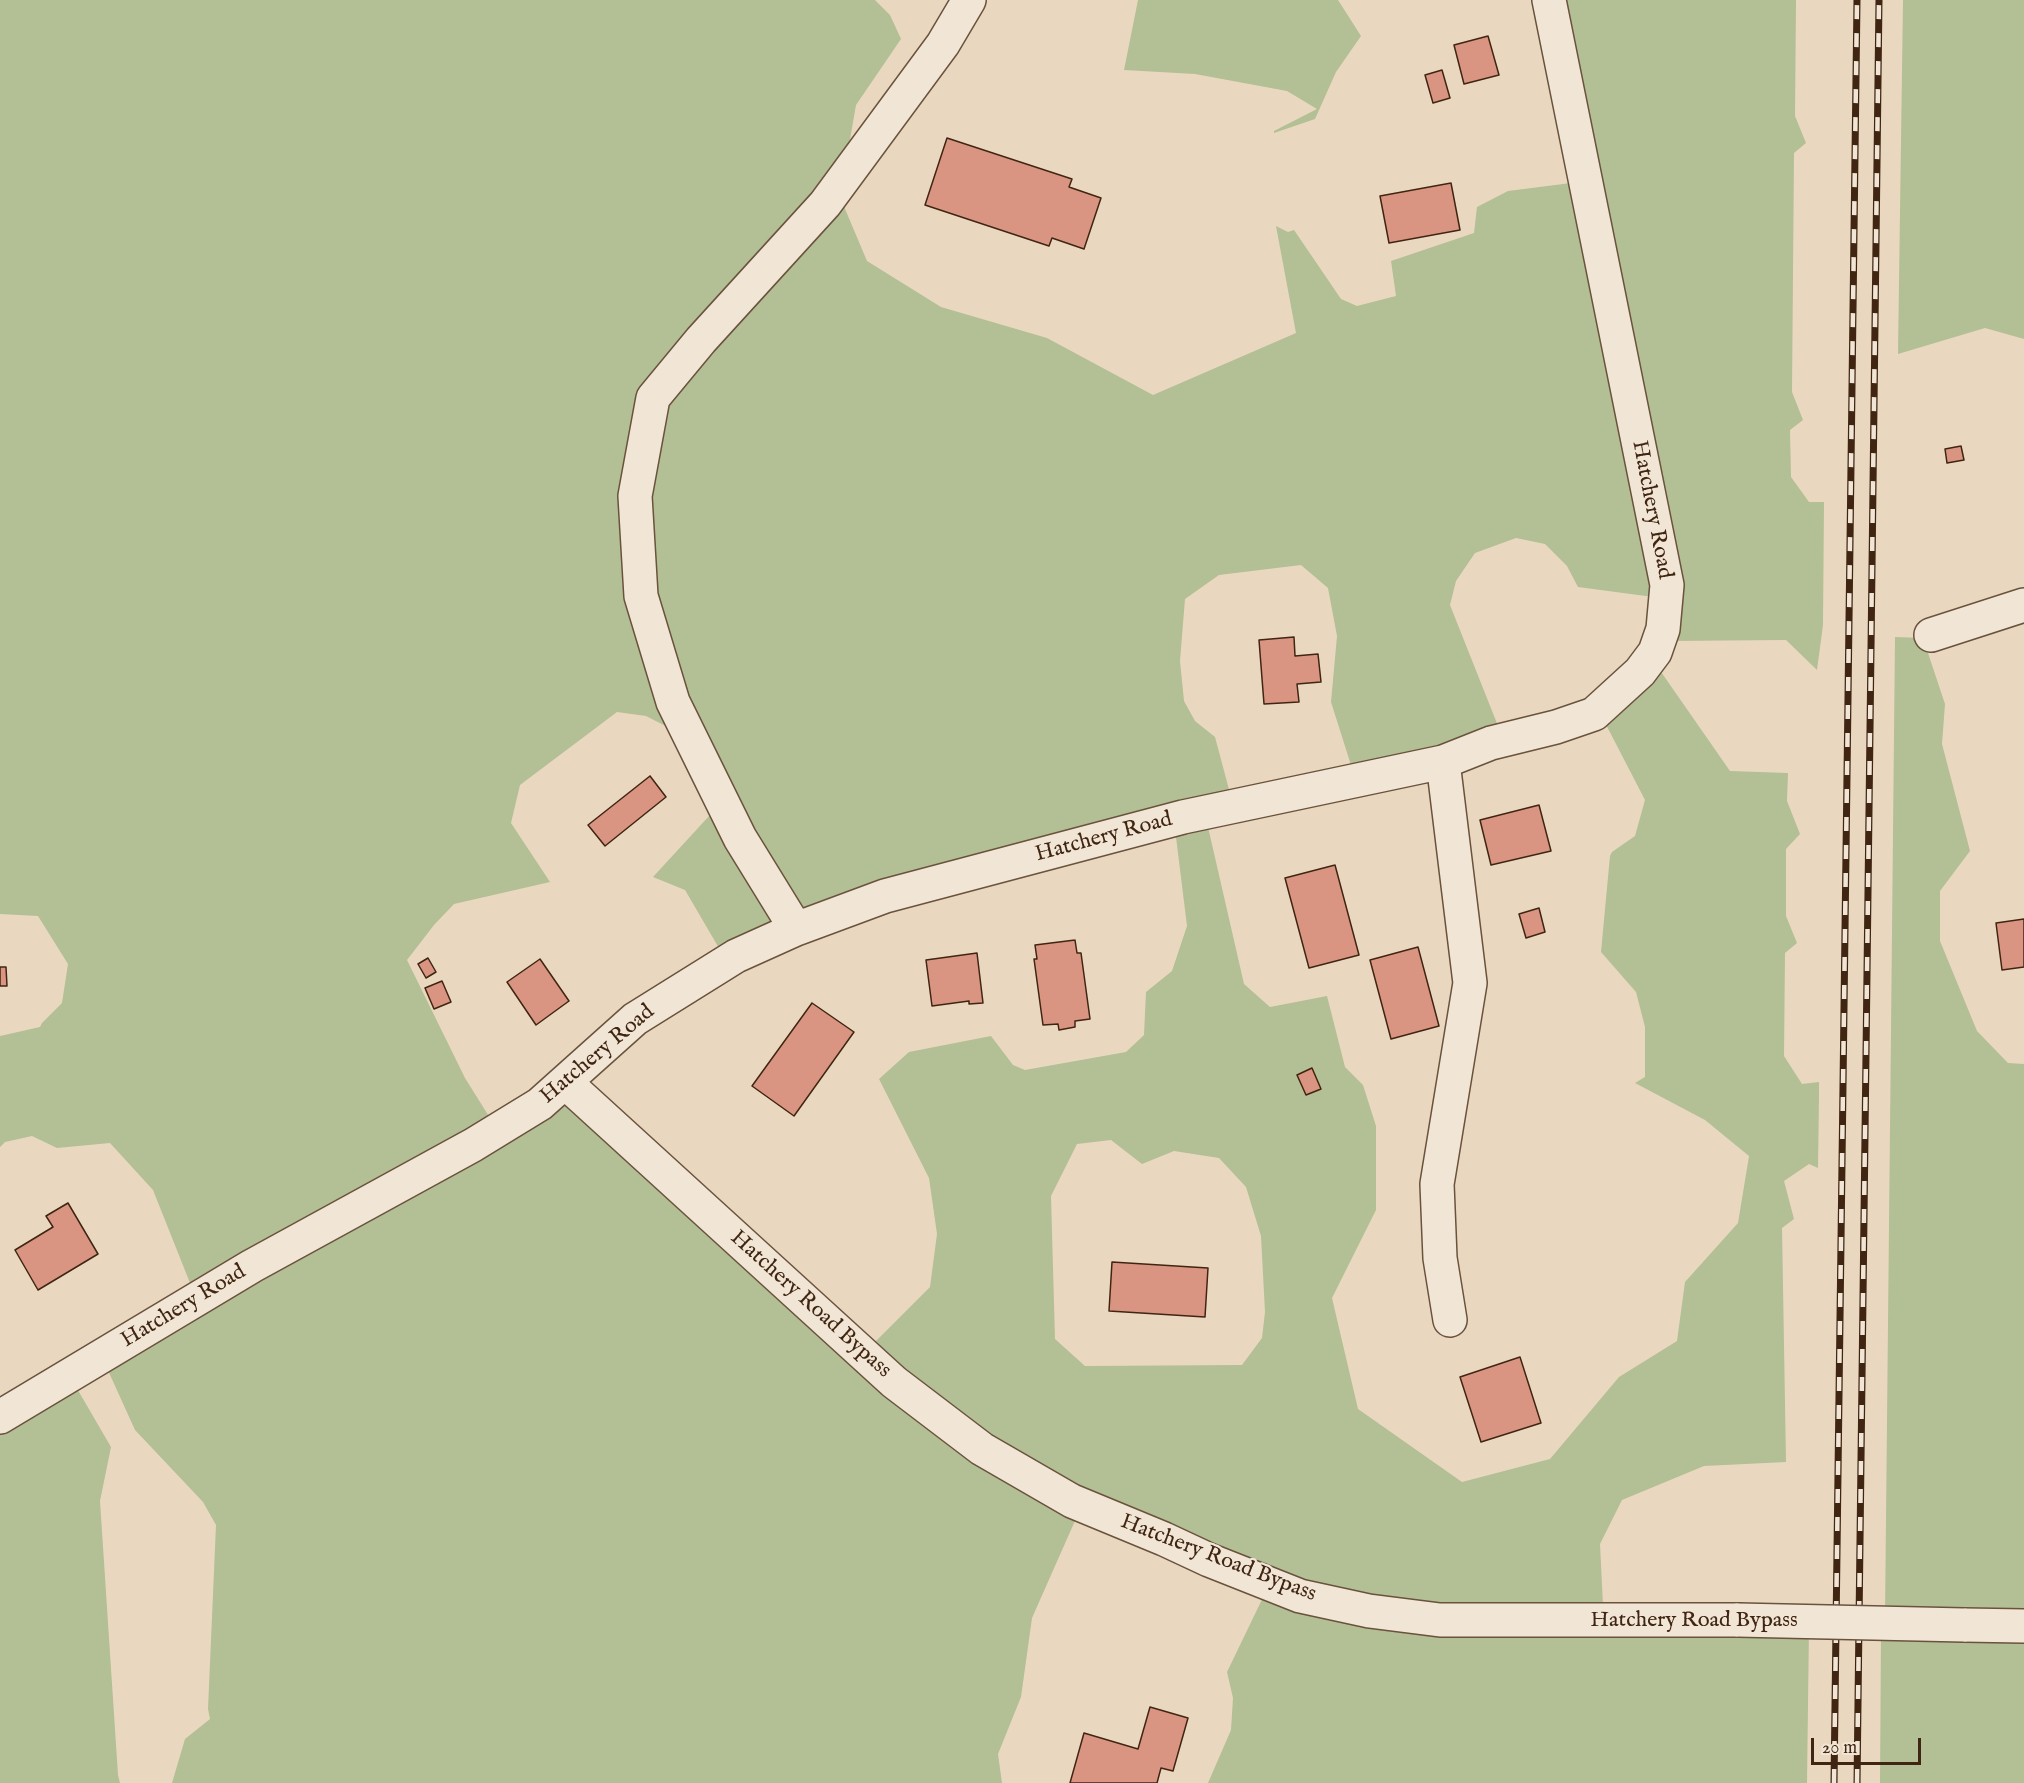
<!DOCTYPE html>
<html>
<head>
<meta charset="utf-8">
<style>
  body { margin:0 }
  #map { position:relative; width:2024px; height:1783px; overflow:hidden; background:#e9d8bf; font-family:"IM FELL English",serif }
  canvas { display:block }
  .scale { position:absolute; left:1811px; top:1738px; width:110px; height:27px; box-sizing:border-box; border:3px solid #402512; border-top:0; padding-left:8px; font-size:18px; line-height:21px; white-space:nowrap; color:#402512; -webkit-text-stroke:4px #f1e6d5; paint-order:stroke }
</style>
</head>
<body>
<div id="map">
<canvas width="2024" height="1783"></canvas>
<div class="scale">20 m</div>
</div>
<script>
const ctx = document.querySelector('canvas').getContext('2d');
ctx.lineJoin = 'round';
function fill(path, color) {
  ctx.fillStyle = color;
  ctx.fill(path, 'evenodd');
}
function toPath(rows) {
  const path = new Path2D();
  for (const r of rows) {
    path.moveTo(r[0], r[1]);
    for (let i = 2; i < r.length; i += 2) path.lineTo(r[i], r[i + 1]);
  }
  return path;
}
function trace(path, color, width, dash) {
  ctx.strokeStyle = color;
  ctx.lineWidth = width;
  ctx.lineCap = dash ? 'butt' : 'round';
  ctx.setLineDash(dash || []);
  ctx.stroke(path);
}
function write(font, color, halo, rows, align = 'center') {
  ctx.font = font + ' "IM FELL English",serif';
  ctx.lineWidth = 4.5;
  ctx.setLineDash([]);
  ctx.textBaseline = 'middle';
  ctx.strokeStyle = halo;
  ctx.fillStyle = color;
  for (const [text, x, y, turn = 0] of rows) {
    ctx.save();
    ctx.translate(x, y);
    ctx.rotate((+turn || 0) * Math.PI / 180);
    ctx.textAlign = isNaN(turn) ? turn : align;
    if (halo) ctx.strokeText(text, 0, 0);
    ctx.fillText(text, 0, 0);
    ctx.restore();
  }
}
const green = toPath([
  [0,0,875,0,890,15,901,39,856,105,840,197,867,261,941,307,1047,338,1153,395,1296,333,1276,226,1288,232,1294,230,1341,299,1357,306,1396,296,1391,261,1474,233,1477,207,1508,191,1579,182,1545,0,1796,0,1795,116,1806,143,1794,153,1792,392,1803,420,1790,430,1791,477,1809,502,1824,502,1823,625,1817,670,1786,640,1669,641,1661,598,1578,587,1567,566,1545,544,1516,538,1475,553,1456,581,1450,605,1504,741,1357,784,1331,702,1337,636,1328,588,1301,565,1219,575,1185,599,1180,661,1184,701,1195,721,1215,737,1235,812,1208,827,1244,984,1270,1007,1327,996,1345,1067,1363,1085,1376,1126,1376,1210,1332,1298,1358,1409,1462,1482,1550,1459,1619,1377,1677,1341,1685,1282,1738,1223,1749,1156,1705,1120,1635,1083,1645,1077,1645,1027,1636,992,1601,952,1610,856,1612,852,1635,836,1645,800,1600,713,1659,669,1730,771,1788,773,1787,801,1800,834,1786,849,1786,916,1797,943,1785,953,1784,1056,1802,1084,1819,1082,1819,1096,1818,1168,1809,1164,1784,1181,1794,1219,1782,1228,1786,1462,1704,1466,1622,1500,1600,1544,1603,1606,1809,1626,1807,1783,1208,1783,1231,1730,1233,1698,1227,1672,1268,1587,1082,1505,1032,1618,1021,1697,998,1754,1002,1783,172,1783,185,1739,210,1719,208,1709,216,1525,203,1502,135,1430,101,1355,194,1293,153,1190,110,1143,57,1148,32,1136,5,1142,0,1147,0,1036,40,1027,42,1023,62,1003,68,964,38,916,0,914],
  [617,712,646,716,701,744,721,803,653,877,685,890,723,955,1164,832,1176,837,1187,926,1172,971,1146,992,1144,1035,1126,1052,1025,1070,1013,1065,991,1036,909,1052,879,1079,929,1178,937,1234,930,1287,865,1352,563,1082,490,1118,465,1078,407,960,434,925,454,904,550,882,511,823,520,785],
  [1111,1140,1142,1164,1174,1151,1219,1158,1246,1187,1261,1236,1265,1312,1262,1338,1242,1365,1085,1366,1055,1339,1051,1196,1077,1144],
  [1138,0,1338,0,1361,36,1336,72,1315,119,1274,133,1274,131,1317,109,1287,91,1195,74,1124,70],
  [1903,0,2024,0,2024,339,1985,328,1898,354],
  [1895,637,1923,638,1945,704,1942,744,1970,851,1940,891,1940,941,1977,1031,2008,1063,2024,1064,2024,1783,1880,1783,1881,1635,1885,1618],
  [72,1380,111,1447,100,1501,118,1775,120,1783,0,1783,0,1411]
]);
const building = toPath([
  [1488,36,1499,75,1464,84,1454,45,1488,36],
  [1442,70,1450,98,1433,103,1425,75,1442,70],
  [947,138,1072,179,1069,187,1101,198,1084,249,1052,238,1049,246,925,205,947,138],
  [1451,183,1460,230,1389,243,1380,196,1451,183],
  [1961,446,1964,460,1947,463,1945,449,1961,446],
  [1294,637,1295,656,1318,654,1321,682,1297,684,1299,702,1264,704,1259,640,1294,637],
  [650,776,666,797,605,846,588,825,650,776],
  [1539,805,1551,851,1491,865,1480,820,1539,805],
  [1335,865,1359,955,1309,968,1285,878,1335,865],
  [1539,908,1545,932,1526,938,1519,914,1539,908],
  [2024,919,2024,967,2002,970,1996,923,2024,919],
  [1075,940,1077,953,1081,953,1090,1019,1075,1021,1075,1027,1059,1030,1058,1024,1043,1025,1034,959,1037,959,1035,945,1075,940],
  [1418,947,1439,1026,1391,1039,1370,960,1418,947],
  [977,953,983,1003,969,1004,969,1001,932,1006,926,960,977,953],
  [428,958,436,972,426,978,418,964,428,958],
  [540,959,569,1001,536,1025,507,982,540,959],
  [0,967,6,967,7,986,0,986,0,967],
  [442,981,451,1002,434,1009,425,988,442,981],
  [812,1003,854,1032,794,1116,752,1086,812,1003],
  [1312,1068,1321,1089,1306,1095,1297,1075,1312,1068],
  [68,1203,98,1254,38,1290,15,1250,53,1227,46,1216,68,1203],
  [1112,1262,1208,1268,1205,1317,1109,1311,1112,1262],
  [1520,1357,1541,1423,1481,1442,1460,1377,1520,1357],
  [1150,1707,1188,1718,1173,1771,1161,1768,1157,1783,1070,1783,1084,1733,1138,1749,1150,1707]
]);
const minor = toPath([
  [1931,635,2024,605],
  [1443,762,1470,983,1437,1184,1440,1258,1450,1320],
  [796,929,740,838,673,702,641,596,635,496,653,398,701,340,825,204,943,44,969,0],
  [565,1082,894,1382,982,1449,1072,1501,1164,1539,1209,1560,1300,1596,1369,1611,1440,1620,1738,1620],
  [0,1417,252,1266,473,1145,540,1104,635,1019,736,956,796,929,885,896,1183,817,1443,762,1491,743,1556,727,1594,714,1640,672,1655,652,1663,629,1667,585,1549,0],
  [1964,1625,2024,1626]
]);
const rail = toPath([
  [1834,1783,1857,0],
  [1857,1783,1879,0]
]);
const minorBridge = toPath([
  [1738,1620,1964,1625]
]);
const streetNames = [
  ["Hatchery Road",1651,510,79],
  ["Hatchery Road",1104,838,-15],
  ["Hatchery Road",598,1055,-40],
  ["Hatchery Road Bypass",810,1305,42],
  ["Hatchery Road",184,1307,-31],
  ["Hatchery Road Bypass",1218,1559,21],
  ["Hatchery Road Bypass",1694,1621]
];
fill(green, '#b3bf94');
fill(building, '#d99581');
trace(building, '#402512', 1.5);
trace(minor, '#6a523d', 36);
trace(minor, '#f1e6d5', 33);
trace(rail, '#402512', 7);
trace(rail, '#f1e6d5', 4.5, [14]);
trace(minorBridge, '#6a523d', 36, []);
trace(minorBridge, '#f1e6d5', 33);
write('22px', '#402512', '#f1e6d5', streetNames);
</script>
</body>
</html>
